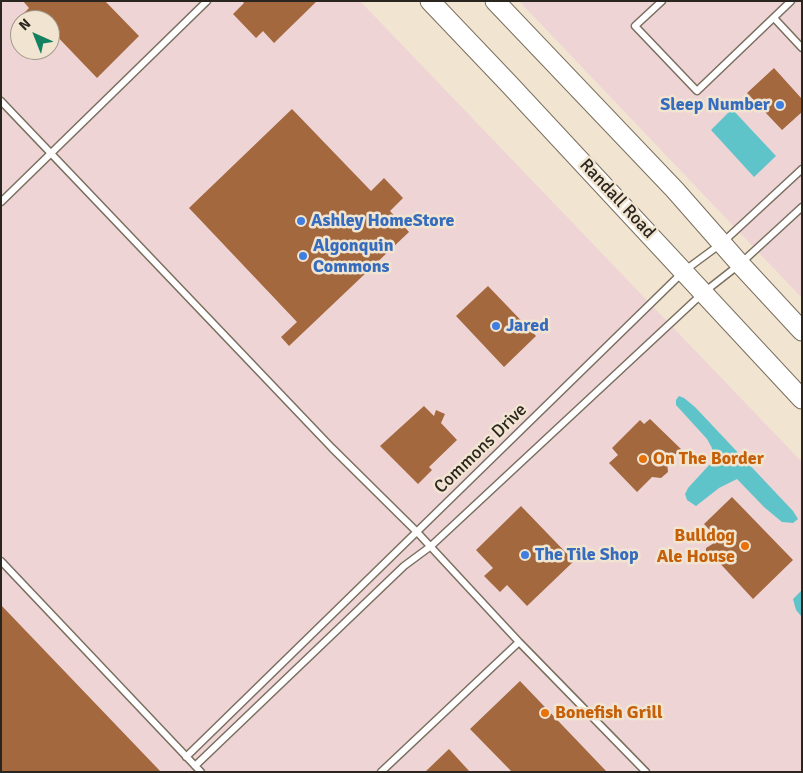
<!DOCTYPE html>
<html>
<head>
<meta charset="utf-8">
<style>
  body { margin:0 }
  #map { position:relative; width:803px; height:773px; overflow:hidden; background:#f1e4d1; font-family:Signika,sans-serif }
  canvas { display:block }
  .frame { position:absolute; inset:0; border:2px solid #2a251e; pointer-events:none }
  .north { position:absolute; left:10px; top:10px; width:50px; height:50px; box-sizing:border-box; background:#f1e4d1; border:1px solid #a19889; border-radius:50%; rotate:316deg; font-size:14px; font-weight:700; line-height:20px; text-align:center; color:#2a251e }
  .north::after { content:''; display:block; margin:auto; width:18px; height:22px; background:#128260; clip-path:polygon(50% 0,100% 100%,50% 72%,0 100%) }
</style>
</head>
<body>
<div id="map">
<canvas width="803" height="773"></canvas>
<div class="frame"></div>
<div class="north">N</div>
</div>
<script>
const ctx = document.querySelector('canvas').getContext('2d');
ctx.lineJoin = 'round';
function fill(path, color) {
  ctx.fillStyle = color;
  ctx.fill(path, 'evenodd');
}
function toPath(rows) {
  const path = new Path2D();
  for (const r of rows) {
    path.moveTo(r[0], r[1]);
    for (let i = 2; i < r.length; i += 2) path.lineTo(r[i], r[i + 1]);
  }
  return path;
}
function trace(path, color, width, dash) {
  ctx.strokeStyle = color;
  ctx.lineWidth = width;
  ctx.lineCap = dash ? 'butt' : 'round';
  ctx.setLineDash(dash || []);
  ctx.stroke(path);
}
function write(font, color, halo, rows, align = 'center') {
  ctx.font = font + ' Signika,sans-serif';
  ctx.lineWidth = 5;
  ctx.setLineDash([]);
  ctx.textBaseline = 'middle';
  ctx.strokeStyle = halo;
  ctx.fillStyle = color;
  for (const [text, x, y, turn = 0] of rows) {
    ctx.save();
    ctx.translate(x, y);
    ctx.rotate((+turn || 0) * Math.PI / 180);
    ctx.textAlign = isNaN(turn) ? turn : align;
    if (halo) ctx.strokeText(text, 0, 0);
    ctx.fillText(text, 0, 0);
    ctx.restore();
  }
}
const commercial = toPath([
  [1,1,360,1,802,462,802,772,1,772],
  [20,20,50,20,50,50,20,50],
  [519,1,802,1,802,298]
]);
const water = toPath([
  [732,109,776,156,754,177,711,130],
  [679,396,684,398,695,407,793,511,798,519,793,523,782,522,764,507,737,479,719,488,696,506,687,500,685,494,688,488,711,463,712,448,707,439,676,405,676,400],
  [802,590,802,617,796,610,793,599]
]);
const building = toPath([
  [23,1,105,1,139,36,97,78,50,29,50,20,31,20,24,13,29,8],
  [242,1,317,1,274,43,263,31,256,38,233,14,244,3],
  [774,68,802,99,802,112,782,130,747,93],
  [292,109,371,191,384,178,403,198,390,211,409,232,289,346,281,337,297,322,189,208],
  [488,286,536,336,504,367,456,316],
  [424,406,434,416,436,410,445,414,441,423,457,440,429,467,432,470,418,484,380,446],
  [650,419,681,449,667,462,668,472,661,478,652,477,637,492,609,463,618,455,612,448,640,420,644,424],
  [732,497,793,560,753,599,715,558,706,555,706,548,719,540,704,524],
  [521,506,574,561,527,606,507,585,500,592,484,576,493,568,476,550],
  [1,605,161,772,1,772],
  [520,681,607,772,512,772,470,729],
  [449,749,470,772,425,772]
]);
const service = toPath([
  [662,1,635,26,697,91,791,1],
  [774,18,802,48],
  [1,101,332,448,417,532,519,642,646,772],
  [1,202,207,1],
  [1,561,201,772],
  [186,757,684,271,722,243,802,169],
  [195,766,404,566,431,546,703,293,740,264,802,207],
  [381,772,519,642]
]);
const primary = toPath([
  [430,1,509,84,802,399],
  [495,1,675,190,740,264,802,331]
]);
const markers = [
  [780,105,5,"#3f7fe0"],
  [301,221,5,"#3f7fe0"],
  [303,256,5,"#3f7fe0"],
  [496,326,5,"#3f7fe0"],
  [643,459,5,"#e8710a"],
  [745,546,5,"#e8710a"],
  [525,555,5,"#3f7fe0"],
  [545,713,5,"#e8710a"]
];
const shopNames = [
  ["Sleep Number",770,105,"right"],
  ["Ashley HomeStore",311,221],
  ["Algonquin",313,246],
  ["Commons",313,267],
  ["Jared",506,326],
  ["The Tile Shop",535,555]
];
const streetNames = [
  ["Randall Road",617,199,47],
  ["Commons Drive",481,449,-44]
];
const foodNames = [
  ["On The Border",653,459],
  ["Bulldog",735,536,"right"],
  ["Ale House",735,557,"right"],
  ["Bonefish Grill",555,713]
];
fill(commercial, '#efd4d6');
fill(water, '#5ec4ca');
fill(building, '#a3683d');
trace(service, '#7a6f5e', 9);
trace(primary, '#7a6f5e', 21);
trace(service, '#fff', 6);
trace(primary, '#fff', 19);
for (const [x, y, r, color] of markers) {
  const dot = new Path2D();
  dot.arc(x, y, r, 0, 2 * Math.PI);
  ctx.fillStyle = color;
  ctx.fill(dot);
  trace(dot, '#f1e4d1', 2);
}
write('bold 18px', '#366cbe', '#f1e4d1', shopNames, 'left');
write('18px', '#2a251e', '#f1e4d1', streetNames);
write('bold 18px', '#c56008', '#f1e4d1', foodNames, 'left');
</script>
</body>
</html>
